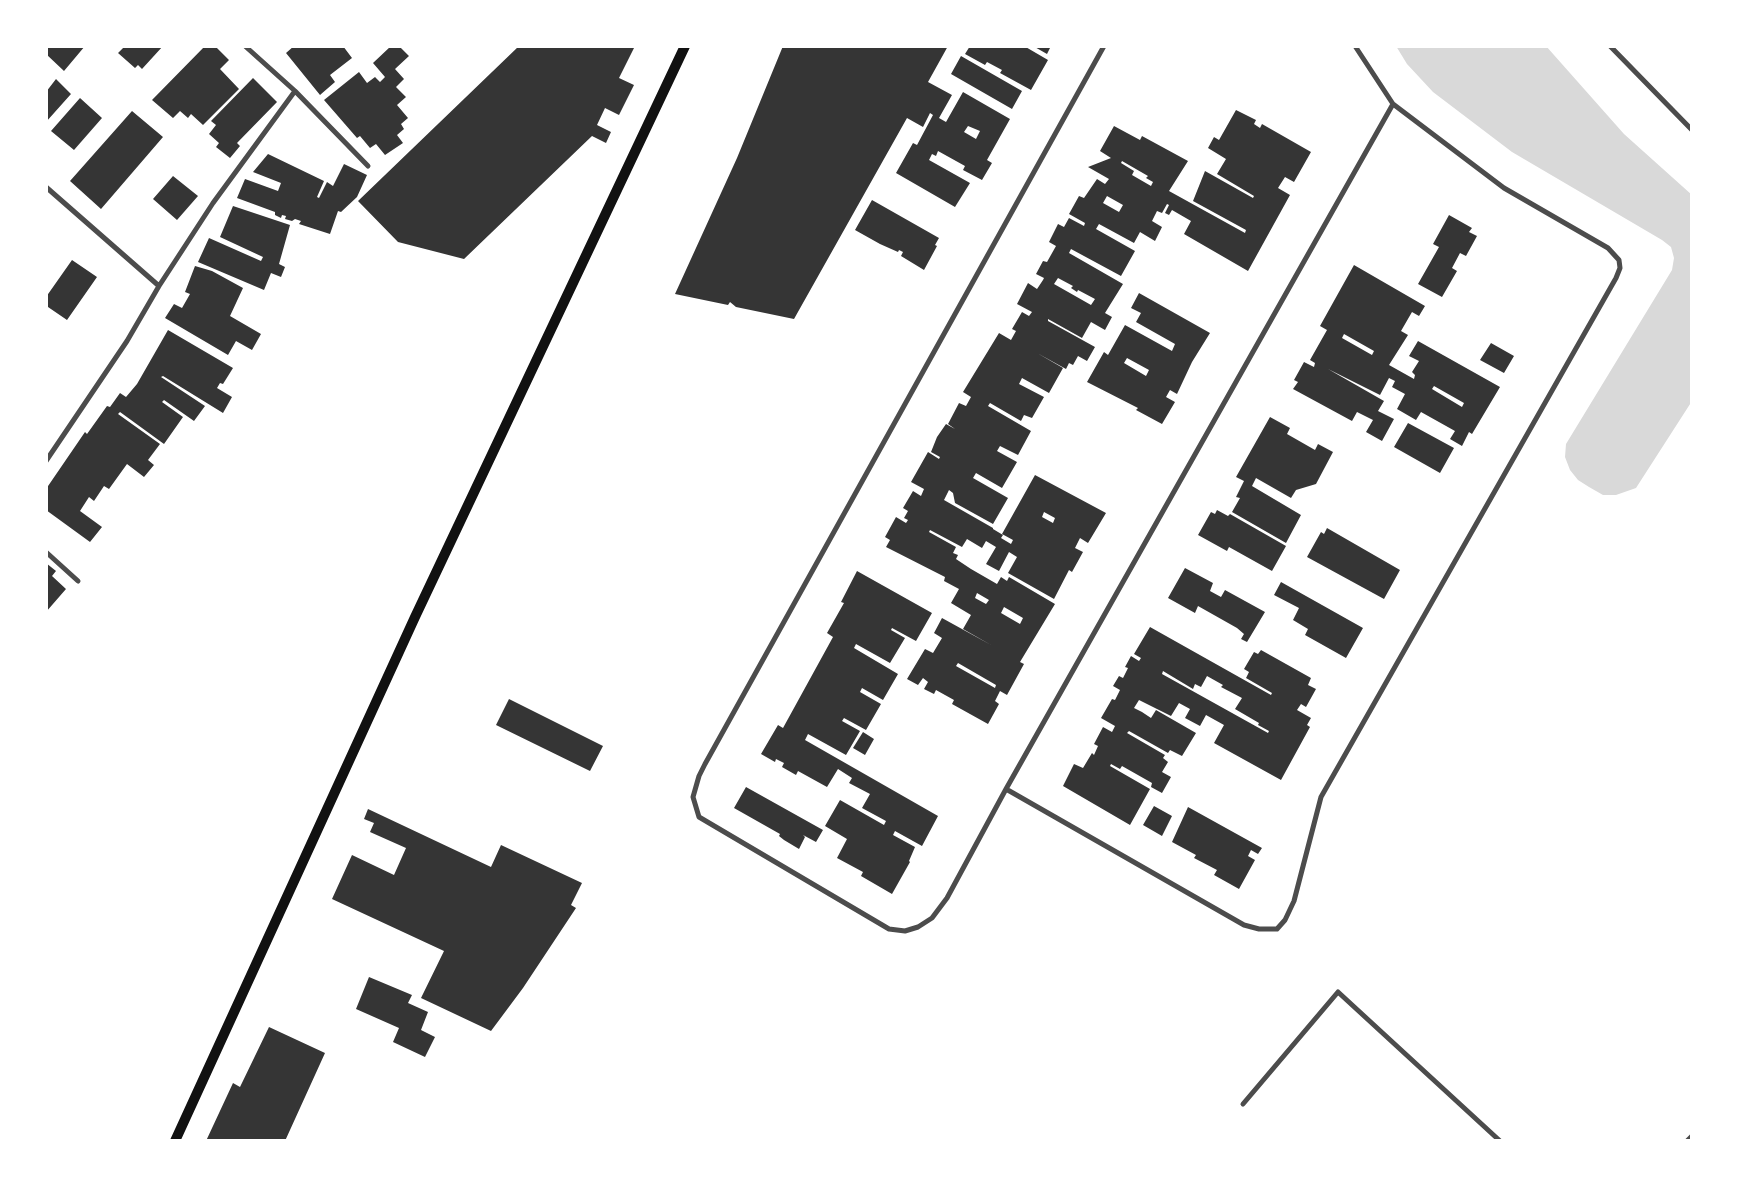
<!DOCTYPE html>
<html>
<head>
<meta charset="utf-8">
<style>
  body { margin:0 }
  #map { position:relative; width:1738px; height:1187px; overflow:hidden; background:#fff; font-family:"PT Sans Narrow",sans-serif }
  canvas { display:block }
  .frame { position:absolute; inset:0; border:48px solid #fff; pointer-events:none }
</style>
</head>
<body>
<div id="map">
<canvas width="1738" height="1187"></canvas>
<div class="frame"></div>
</div>
<script>
const ctx = document.querySelector('canvas').getContext('2d');
ctx.lineJoin = 'round';
function fill(path, color) {
  ctx.fillStyle = color;
  ctx.fill(path, 'evenodd');
}
function toPath(rows) {
  const path = new Path2D();
  for (const r of rows) {
    path.moveTo(r[0], r[1]);
    for (let i = 2; i < r.length; i += 2) path.lineTo(r[i], r[i + 1]);
  }
  return path;
}
function trace(path, color, width, dash) {
  ctx.strokeStyle = color;
  ctx.lineWidth = width;
  ctx.lineCap = dash ? 'butt' : 'round';
  ctx.setLineDash(dash || []);
  ctx.stroke(path);
}
const water = toPath([
  [1396,46,1546,46,1624,134,1692,195,1692,401,1636,488,1616,495,1603,495,1589,487,1578,480,1570,470,1565,457,1566,444,1672,270,1674,258,1671,247,1662,240,1512,152,1433,92,1407,64]
]);
const building = toPath([
  [46,46,85,46,64,71,46,54],
  [125,46,163,46,142,69,138,65,135,68,118,53],
  [205,46,215,46,229,60,220,69,239,89,203,125,191,114,188,118,180,111,173,118,152,100],
  [294,46,343,46,352,58,330,75,335,82,320,95,286,53],
  [391,46,399,46,409,56,395,69,404,79,396,87,406,97,397,105,408,118,401,124,404,129,397,135,403,143,385,155,376,144,370,148,360,136,357,138,324,100,359,72,367,83,375,77,380,82,385,77,373,63],
  [519,46,635,46,619,78,634,85,619,115,605,108,597,125,611,132,606,143,592,136,464,259,398,242,358,201],
  [783,46,948,46,928,82,952,95,939,118,946,122,963,92,1010,119,987,160,992,163,982,180,963,170,965,166,938,151,936,156,932,154,929,160,970,183,955,207,896,173,913,143,917,145,933,115,930,113,923,127,907,118,794,319,736,307,730,302,728,305,675,294,737,158],
  [968,126,980,131,976,139,964,132],
  [970,46,1024,46,1048,60,1031,90,1000,73,1002,70,987,62,985,65,965,54],
  [1033,46,1051,46,1047,54],
  [961,56,1022,91,1012,109,951,74],
  [253,78,277,102,237,143,240,146,230,158,216,147,219,143,209,134,216,125,211,121],
  [56,79,71,94,46,122,46,92],
  [80,98,102,118,74,150,51,131],
  [1236,110,1256,120,1254,124,1260,128,1262,124,1311,152,1294,182,1285,177,1278,188,1290,195,1248,271,1184,234,1191,221,1172,210,1169,215,1165,213,1169,205,1167,204,1162,213,1157,211,1152,221,1162,227,1155,241,1140,232,1134,243,1099,224,1096,229,1135,251,1121,276,1071,249,1069,253,1123,284,1105,313,1112,317,1105,330,1091,322,1082,338,1048,319,1048,321,1095,347,1087,361,1078,356,1073,365,1069,363,1066,369,1037,353,1063,368,1049,393,1022,378,1019,384,1044,397,1032,418,1024,415,1021,421,990,403,988,406,1031,431,1018,455,1000,446,997,451,1017,462,1002,488,976,473,973,478,1008,498,993,524,955,503,953,493,949,490,944,500,993,528,993,529,1003,535,1001,538,1011,544,1013,540,1002,534,1035,475,1106,513,1088,543,1080,538,1075,548,1083,552,1072,572,1069,570,1054,599,1008,573,1017,557,1009,552,999,571,986,564,996,547,986,541,982,548,967,539,962,547,930,530,929,532,956,547,953,553,958,555,956,559,971,569,997,584,1001,577,1007,581,1009,577,1055,604,1020,662,1024,664,1007,695,1000,691,995,701,999,704,988,724,952,704,954,700,936,690,934,694,924,689,928,682,923,678,918,685,907,679,925,649,933,653,942,638,934,633,942,618,991,645,963,629,971,615,951,603,959,589,944,581,945,577,886,547,890,540,885,537,896,517,906,523,908,520,904,518,908,511,903,508,913,491,921,496,924,489,911,482,928,452,939,459,940,457,931,452,937,437,946,424,955,429,948,424,959,403,966,406,971,397,963,392,999,333,1011,340,1016,331,1012,329,1022,312,1029,316,1032,312,1017,304,1028,283,1037,289,1043,280,1044,278,1036,274,1043,261,1047,262,1056,246,1049,242,1058,224,1064,227,1069,218,1084,226,1085,223,1069,214,1079,196,1084,198,1097,179,1105,184,1109,179,1088,167,1111,158,1100,151,1114,126,1140,140,1142,136,1188,161,1169,191,1245,233,1246,230,1193,201,1205,171,1253,198,1254,196,1217,174,1226,159,1208,148,1214,137,1219,140],
  [1122,161,1148,176,1146,178,1153,182,1151,186,1132,175,1134,171,1121,163],
  [1107,196,1123,205,1119,212,1103,203],
  [1058,278,1073,286,1071,288,1077,292,1078,290,1095,299,1091,305,1054,284],
  [1044,512,1055,518,1053,523,1042,517],
  [977,593,989,600,986,604,975,598],
  [1004,607,1023,618,1020,624,1001,613],
  [958,663,996,685,995,688,956,666],
  [132,111,163,137,101,209,70,181],
  [268,154,324,181,317,197,319,198,327,182,333,186,344,164,367,175,357,197,341,212,338,211,330,234,299,224,301,221,295,219,292,221,285,219,286,216,282,215,281,218,275,215,275,212,237,198,245,179,278,191,281,183,253,172],
  [173,176,198,196,177,220,153,199],
  [872,200,939,238,935,245,937,246,924,270,901,256,903,252,899,250,898,252,880,244,855,230],
  [233,206,290,225,279,264,285,267,281,277,271,273,264,290,198,262,209,238,261,261,263,257,220,237],
  [1449,215,1472,228,1469,232,1477,236,1466,256,1460,253,1452,268,1457,271,1442,297,1418,284,1439,247,1433,244],
  [72,260,97,277,67,320,48,307,46,310,46,297],
  [1354,265,1425,306,1419,316,1412,312,1401,331,1408,335,1389,365,1414,379,1415,375,1412,372,1419,361,1409,356,1418,341,1500,387,1472,434,1469,432,1462,446,1450,439,1455,431,1421,412,1416,420,1397,409,1405,394,1392,387,1395,381,1389,378,1380,395,1328,369,1384,401,1378,411,1394,419,1382,441,1366,432,1373,420,1357,412,1352,421,1293,389,1298,382,1294,380,1304,362,1314,367,1315,363,1310,360,1327,330,1320,326],
  [1344,334,1374,351,1372,355,1342,338],
  [1434,386,1464,403,1462,407,1432,389],
  [195,266,212,271,243,288,230,316,261,334,252,350,236,341,228,355,165,318,174,304,182,308,190,294,185,292],
  [1139,293,1210,333,1192,362,1177,394,1170,390,1166,397,1175,402,1162,424,1136,410,1138,408,1087,382,1104,352,1108,355,1125,325,1172,351,1175,344,1136,322,1141,313,1131,308],
  [1127,358,1149,370,1146,376,1124,363],
  [168,330,233,368,223,384,220,383,217,388,232,397,223,413,163,376,161,377,205,406,194,421,164,400,162,402,183,417,164,444,120,412,118,414,160,444,148,460,154,465,144,477,127,464,109,489,104,486,94,501,89,497,80,511,102,527,90,542,46,510,46,489,85,432,87,434,107,406,110,407,120,393,126,397,137,384],
  [1491,343,1514,356,1504,373,1480,360],
  [1270,417,1290,428,1287,434,1315,450,1318,444,1333,452,1316,484,1296,490,1291,498,1256,478,1252,486,1301,515,1286,543,1232,512,1240,498,1236,497,1244,481,1236,477],
  [1408,423,1454,448,1440,473,1394,447],
  [1217,510,1228,516,1230,514,1286,546,1272,571,1229,547,1227,551,1198,535,1211,512,1215,514],
  [1327,528,1400,570,1384,599,1307,557,1321,532,1324,534],
  [46,563,56,571,52,576,66,589,46,612],
  [1185,568,1213,583,1210,591,1221,597,1225,590,1265,612,1247,642,1241,639,1244,634,1237,628,1198,606,1195,613,1168,598],
  [857,571,932,613,916,641,892,628,891,630,905,638,890,663,856,644,854,648,898,674,883,700,862,688,860,692,881,704,866,730,844,718,842,721,860,731,846,755,808,734,805,740,938,816,922,846,895,831,893,835,915,847,909,861,910,862,892,894,861,876,863,872,837,858,847,839,825,826,840,800,884,825,886,821,862,808,870,794,849,783,852,778,838,769,827,787,798,771,796,775,782,767,784,763,776,759,775,762,761,754,778,725,783,728,833,637,827,633,844,603,841,602],
  [1281,582,1363,628,1346,658,1305,635,1308,629,1293,620,1299,608,1274,595],
  [1150,627,1271,695,1272,693,1246,678,1249,672,1244,669,1254,652,1258,654,1261,650,1311,678,1308,685,1316,689,1306,707,1301,704,1297,710,1311,718,1307,725,1310,727,1281,780,1214,743,1224,725,1206,715,1200,726,1185,718,1190,709,1179,703,1171,716,1139,700,1134,708,1142,712,1151,718,1156,710,1196,733,1182,756,1170,750,1168,753,1129,731,1127,733,1165,755,1163,758,1168,762,1162,772,1171,777,1162,793,1151,787,1152,783,1122,766,1120,769,1111,764,1110,766,1150,789,1130,825,1063,786,1074,764,1083,768,1092,753,1094,755,1098,746,1094,744,1103,727,1112,732,1115,726,1101,718,1112,699,1115,700,1120,690,1113,686,1119,676,1123,678,1128,668,1125,667,1131,656,1139,661,1141,658,1134,654],
  [1163,671,1193,689,1195,684,1201,687,1207,676,1223,685,1221,687,1242,698,1235,709,1259,723,1258,725,1269,731,1268,733,1162,674],
  [509,699,603,746,590,771,496,725],
  [863,732,874,739,865,755,853,748],
  [746,787,823,830,816,842,803,835,805,837,799,849,784,840,779,836,780,834,734,808],
  [1154,806,1172,816,1162,836,1143,825],
  [1188,807,1262,848,1258,854,1251,850,1248,856,1255,860,1239,889,1214,875,1217,870,1194,858,1196,855,1172,842],
  [368,809,491,867,501,845,582,883,571,905,576,908,523,988,491,1031,421,998,444,951,332,899,352,855,394,875,406,848,370,832,374,823,364,819],
  [369,977,412,995,408,1003,428,1012,421,1030,435,1037,425,1057,393,1042,399,1028,356,1009],
  [269,1027,325,1053,285,1141,206,1141,233,1083,240,1087]
]);
const minor = toPath([
  [245,46,295,91,368,166],
  [1104,46,705,764,699,776,693,797,699,817,889,929,905,931,918,927,932,918,947,898,1006,789,1393,104],
  [1610,46,1692,130],
  [46,187,159,286],
  [46,461,127,341,159,286,213,203,295,91],
  [46,552,78,581],
  [1006,789,1244,925,1259,929,1277,929,1285,920,1294,901,1321,797,1616,278,1620,268,1619,260,1608,248,1504,188,1393,104,1355,46],
  [1243,1104,1338,992,1500,1141],
  [1687,1141,1692,1136]
]);
const secondary = toPath([
  [175,1141,415,617,685,46]
]);
fill(water, '#d9d9d9');
fill(building, '#353535');
trace(minor, '#4c4c4c', 5);
trace(secondary, '#111', 10);
</script>
</body>
</html>
